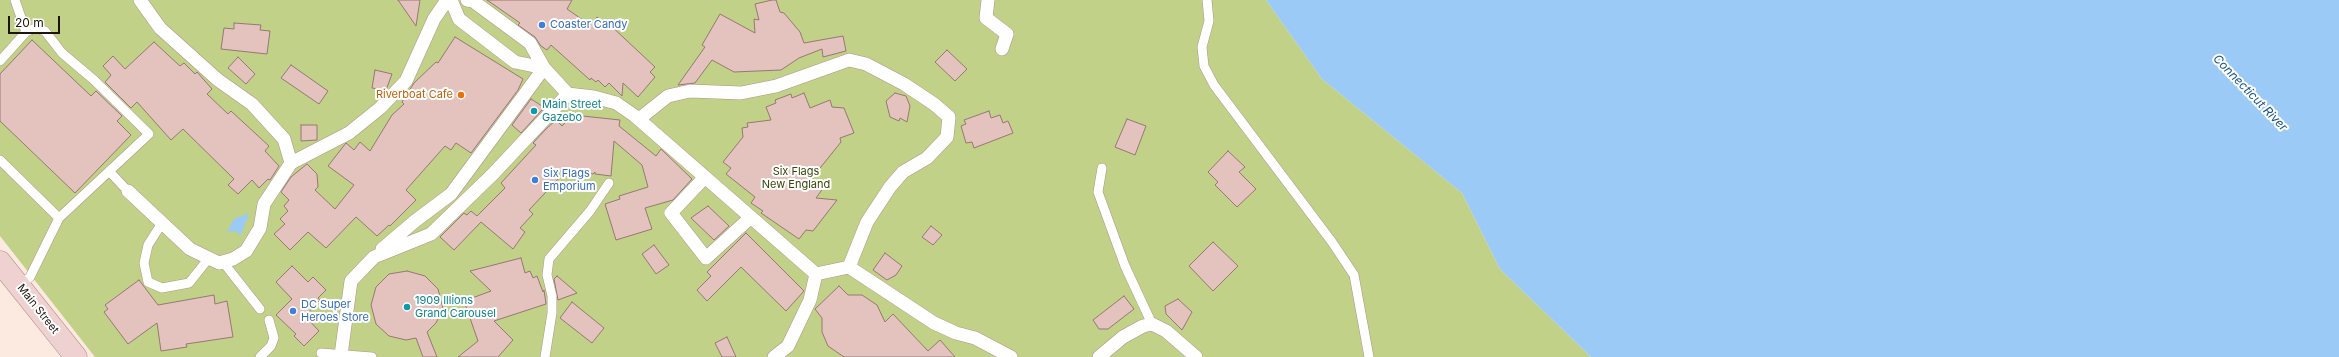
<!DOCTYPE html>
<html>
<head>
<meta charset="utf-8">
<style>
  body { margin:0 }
  #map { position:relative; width:2339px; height:357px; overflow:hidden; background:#fce9e0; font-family:Inter,sans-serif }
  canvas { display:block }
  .scale { position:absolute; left:8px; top:16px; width:52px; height:18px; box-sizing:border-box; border:2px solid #1e140f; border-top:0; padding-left:5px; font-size:12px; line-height:14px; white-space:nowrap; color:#1e140f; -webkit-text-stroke:3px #fff; paint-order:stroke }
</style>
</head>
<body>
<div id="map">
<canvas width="2339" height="357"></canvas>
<div class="scale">20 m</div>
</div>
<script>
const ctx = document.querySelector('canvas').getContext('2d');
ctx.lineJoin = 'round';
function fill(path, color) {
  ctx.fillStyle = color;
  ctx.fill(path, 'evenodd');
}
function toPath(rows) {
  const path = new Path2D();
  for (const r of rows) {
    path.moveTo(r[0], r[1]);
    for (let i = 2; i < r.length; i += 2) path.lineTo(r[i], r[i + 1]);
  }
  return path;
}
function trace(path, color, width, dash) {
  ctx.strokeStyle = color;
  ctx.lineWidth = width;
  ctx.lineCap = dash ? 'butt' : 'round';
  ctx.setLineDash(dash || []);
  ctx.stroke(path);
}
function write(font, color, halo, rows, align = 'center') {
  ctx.font = font + ' Inter,sans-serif';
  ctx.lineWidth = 4;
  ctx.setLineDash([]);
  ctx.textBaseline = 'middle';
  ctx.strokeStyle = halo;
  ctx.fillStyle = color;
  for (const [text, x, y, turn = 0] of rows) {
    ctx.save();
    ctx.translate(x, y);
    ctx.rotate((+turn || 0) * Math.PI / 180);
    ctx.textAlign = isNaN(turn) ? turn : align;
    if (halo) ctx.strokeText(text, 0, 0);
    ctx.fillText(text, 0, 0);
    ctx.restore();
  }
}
const green = toPath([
  [0,0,1266,0,1322,79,1462,193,1500,269,1591,357,95,357,0,236]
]);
const water = toPath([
  [1266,0,2339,0,2339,357,1591,357,1500,269,1462,193,1322,79],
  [249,213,241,235,235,231,227,232,234,219]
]);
const building = toPath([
  [398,0,420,0,416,26,398,0],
  [487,0,572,0,567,9,590,25,597,17,607,26,609,24,655,67,650,72,655,77,638,97,623,83,622,96,609,83,605,87,598,80,596,82,591,78,590,80,551,45,547,50,541,46,535,37,518,25,520,23,487,0],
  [772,0,776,0,780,12,784,13,800,32,804,43,843,36,846,51,823,57,822,49,799,58,781,70,734,72,712,60,695,83,678,85,705,47,702,45,720,14,755,33,754,19,759,20,755,4,772,0],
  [234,23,261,25,260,30,270,31,267,54,221,49,224,28,234,29,234,23],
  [455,37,523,79,518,90,471,153,456,143,451,150,445,146,406,190,416,200,390,226,389,225,377,236,356,217,326,248,308,232,290,250,274,234,285,224,280,219,288,211,284,206,289,200,281,192,291,177,307,164,317,174,318,187,315,190,335,209,354,185,328,166,346,143,354,150,360,142,370,151,392,115,404,104,402,102,414,83,436,62,438,63,455,37],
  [32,40,91,96,96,91,122,116,117,121,131,135,75,193,0,121,0,74,32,40],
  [154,42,180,66,184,63,195,74,197,72,212,89,207,94,228,114,231,111,269,146,265,151,279,166,270,180,268,179,259,188,252,180,238,194,228,185,234,179,183,129,171,140,137,102,131,108,105,82,111,75,103,66,113,56,125,69,154,42],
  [947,50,967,69,955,81,935,62,947,50],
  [238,57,255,74,246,84,228,68,238,57],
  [291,65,328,91,319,104,281,78,291,65],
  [375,70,392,74,386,90,372,88,375,70],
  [804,93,810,108,830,100,832,107,844,108,854,133,840,138,841,142,812,178,824,187,816,198,837,200,813,231,806,230,799,239,761,213,763,211,751,203,755,197,726,174,731,168,723,162,743,137,742,128,748,127,747,123,771,120,766,107,776,103,775,100,791,94,792,98,804,93],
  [895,93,906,96,910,106,907,122,900,118,899,121,890,117,886,101,895,93],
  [531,99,542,106,542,110,521,133,512,125,531,99],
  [989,111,991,118,1000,115,1003,123,1008,121,1013,133,974,148,972,142,966,143,961,126,966,124,964,120,989,111],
  [573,115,620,120,619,126,656,156,661,149,692,179,673,200,645,208,652,229,616,240,605,204,620,199,619,196,648,187,642,165,614,141,611,176,595,174,595,172,593,174,550,170,560,177,529,210,533,214,520,228,525,232,513,249,481,222,454,250,440,237,464,213,467,215,471,211,477,216,505,188,501,183,536,145,533,143,546,129,556,120,562,126,573,115],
  [1127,119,1146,126,1135,155,1115,147,1127,119],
  [301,125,317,125,317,140,301,141,301,125],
  [1228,151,1245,167,1239,172,1256,189,1237,207,1215,185,1218,182,1208,172,1228,151],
  [708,206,729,226,714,240,691,218,708,206],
  [931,226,942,235,933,245,922,237,931,226],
  [746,233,804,291,786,311,741,267,707,301,697,290,711,276,707,272,746,233],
  [1213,242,1238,266,1213,291,1189,266,1213,242],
  [654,245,669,265,656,274,642,254,654,245],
  [885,253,902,266,896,275,887,280,873,270,885,253],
  [521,258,525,273,530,271,533,278,537,276,543,292,544,290,546,304,494,321,513,340,498,357,458,357,478,341,464,301,491,291,470,271,521,258],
  [292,266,308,282,313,277,326,290,318,298,320,300,305,316,319,331,304,346,294,336,296,334,276,315,292,299,276,282,292,266],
  [407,271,425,276,438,289,443,308,436,323,427,332,437,357,423,357,416,338,406,340,389,336,376,324,371,305,376,287,389,274,407,271],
  [557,276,577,293,558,300,554,279,557,276],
  [139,280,158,305,214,295,215,304,227,301,233,337,186,344,187,347,161,351,157,323,128,344,104,312,108,309,105,305,139,280],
  [839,286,848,295,862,295,877,305,885,322,893,314,928,351,940,340,955,357,844,357,828,346,822,332,822,318,815,309,839,286],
  [1124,296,1134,309,1108,329,1099,329,1093,320,1124,296],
  [1178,299,1192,312,1182,330,1166,314,1165,306,1178,299],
  [572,302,604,328,592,343,560,318,572,302],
  [727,337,736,357,722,357,715,343,727,337]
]);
const service = toPath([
  [15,0,26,32],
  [1207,0,1209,21,1202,47,1204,66,1214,85,1332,242,1354,275,1369,357],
  [0,61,26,32,35,28,45,31,62,53,94,80,149,134,59,218,0,160],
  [1102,168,1098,192,1125,266,1152,324],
  [109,171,124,187],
  [162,223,148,245,144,263,148,282,162,288,189,283,209,258],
  [223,262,260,309],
  [19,286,30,277,59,218],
  [321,353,372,357],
  [260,357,271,346,274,338,269,320],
  [545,357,552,313,552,296,547,275,549,259,590,211,609,183]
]);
const pedestrian = toPath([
  [451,0,459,19,515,62,544,68,568,94],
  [988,0,986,18,1007,34,1002,49],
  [639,119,668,96,690,91,741,93,776,86,849,60,866,64,904,84,934,104,949,117,947,137,927,158,903,172,890,187,867,222,849,267],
  [291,163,349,133,380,108,406,81,434,19,447,0],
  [705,177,671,213,706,258,750,218],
  [128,191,190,249,219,263,233,259,246,251,260,228,264,204,291,163,284,139,252,104,218,80,160,28,140,0],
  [382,249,415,221,451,194,544,68,530,43,473,1,467,0],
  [341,355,351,281,374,257,431,234,493,174,568,94,594,97,616,103,635,116,816,274,849,267,934,323,956,333,975,338,1011,357],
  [774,357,788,346,810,300,816,274],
  [1099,357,1123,337,1143,326,1152,324,1166,331,1196,357]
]);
const secondary = toPath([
  [0,262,76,357]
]);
const markers = [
  [542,25,4,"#3f7fe0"],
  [461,95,4,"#e8710a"],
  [534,111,4,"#0f9aa8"],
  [535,180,4,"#3f7fe0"],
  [407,307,4,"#0f9aa8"],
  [293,311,4,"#3f7fe0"]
];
const shopNames = [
  ["Coaster Candy",550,25],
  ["Six Flags",543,174],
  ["Emporium",543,187],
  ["DC Super",301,305],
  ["Heroes Store",301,318]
];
const foodNames = [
  ["Riverboat Cafe",453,95]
];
const cultureNames = [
  ["Main Street",542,105],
  ["Gazebo",542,118],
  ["1909 Illions",415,301],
  ["Grand Carousel",415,314]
];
const parkNames = [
  ["Six Flags",796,172],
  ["New England",796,185]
];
const streetNames = [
  ["Main Street",38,309,52]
];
const waterNames = [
  ["Connecticut River",2250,93,46]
];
fill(green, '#c1d188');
fill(water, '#9ccaf7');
fill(building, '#e4c2bd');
trace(building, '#977874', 1);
trace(service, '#b19487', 10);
trace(pedestrian, '#b19487', 14);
trace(secondary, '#b19487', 23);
trace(service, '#fff', 9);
trace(pedestrian, '#fff', 13);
trace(secondary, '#f0d1d1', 22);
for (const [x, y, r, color] of markers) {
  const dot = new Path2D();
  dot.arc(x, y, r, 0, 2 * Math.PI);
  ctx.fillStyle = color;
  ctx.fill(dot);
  trace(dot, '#fff', 1.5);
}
write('11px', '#366cbe', '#fff', shopNames, 'left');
write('11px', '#c56008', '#fff', foodNames, 'right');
write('11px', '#0d838f', '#fff', cultureNames, 'left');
write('11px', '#3b440a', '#fff', parkNames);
write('11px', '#1e140f', '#fff', streetNames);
write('italic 12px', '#175589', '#fff', waterNames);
</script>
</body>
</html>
